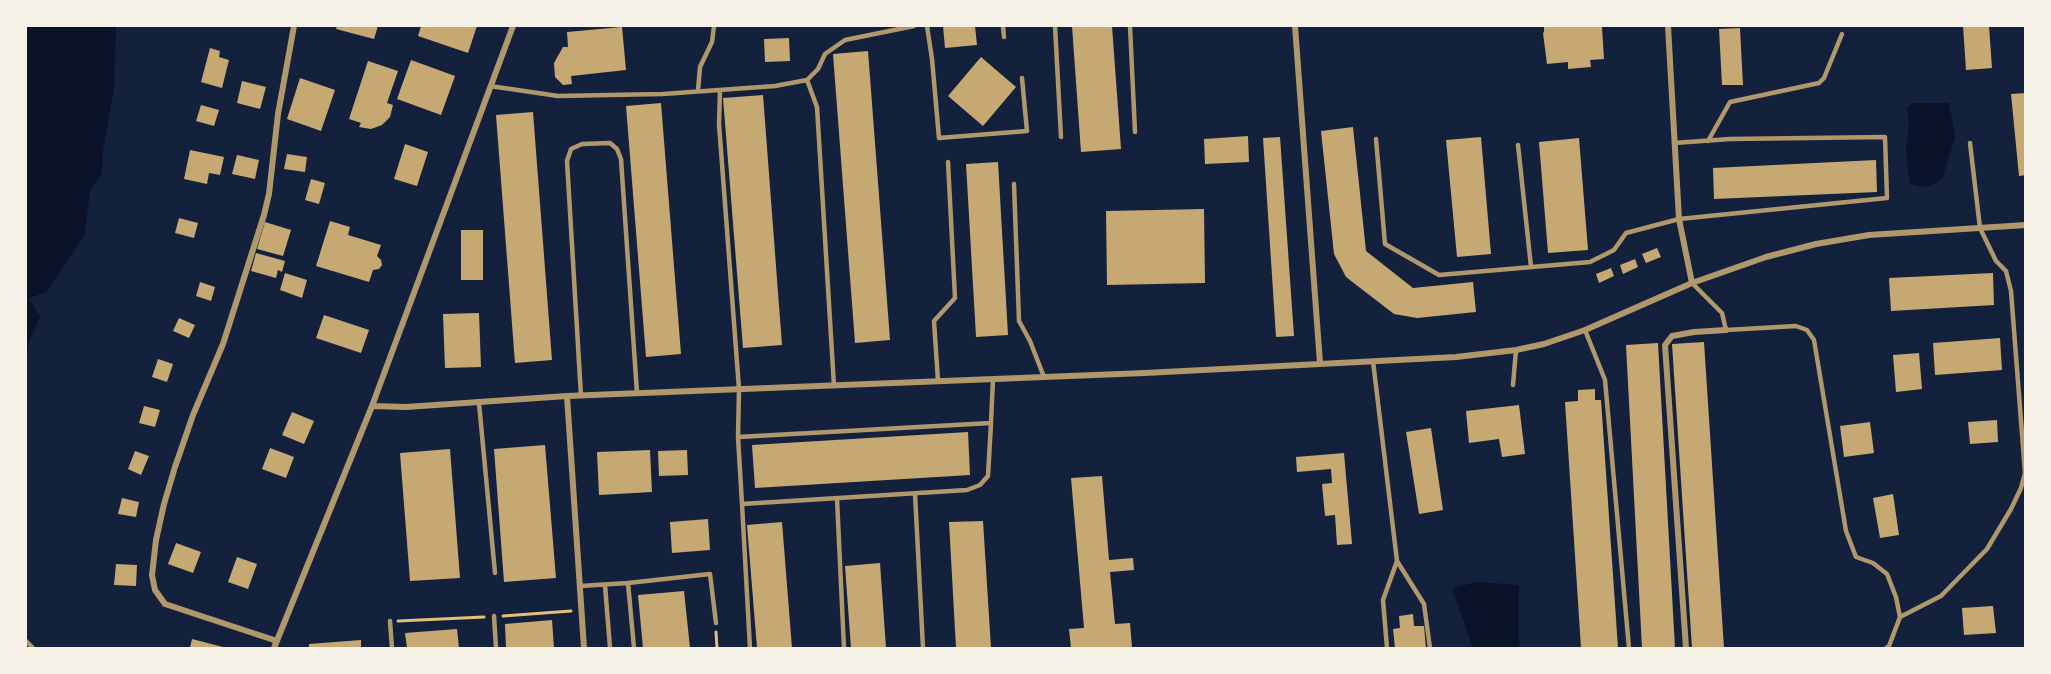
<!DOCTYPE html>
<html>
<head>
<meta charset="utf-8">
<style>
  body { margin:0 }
  #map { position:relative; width:2051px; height:674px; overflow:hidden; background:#14213d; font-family:Manrope,sans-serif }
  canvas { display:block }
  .frame { position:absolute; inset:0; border:27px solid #f6f1e7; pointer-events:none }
</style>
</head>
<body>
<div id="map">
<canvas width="2051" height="674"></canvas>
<div class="frame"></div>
</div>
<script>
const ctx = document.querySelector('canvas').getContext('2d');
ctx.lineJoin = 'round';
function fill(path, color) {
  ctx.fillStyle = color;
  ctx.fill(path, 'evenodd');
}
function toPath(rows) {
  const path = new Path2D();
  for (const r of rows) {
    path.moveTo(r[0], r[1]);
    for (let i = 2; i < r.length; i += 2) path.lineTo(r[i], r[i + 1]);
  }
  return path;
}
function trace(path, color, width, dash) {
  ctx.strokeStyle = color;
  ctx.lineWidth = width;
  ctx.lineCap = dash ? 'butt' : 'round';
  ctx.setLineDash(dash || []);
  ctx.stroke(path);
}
const water = toPath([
  [26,26,116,26,114,88,103,151,102,174,90,190,85,234,47,292,29,298,40,317,29,341,26,358],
  [1913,103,1949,103,1954,130,1955,137,1942,179,1937,183,1923,187,1910,184,1907,165,1906,144,1909,129,1907,108],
  [1478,582,1519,585,1518,634,1520,648,1473,648,1452,588]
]);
const building = toPath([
  [337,26,378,26,374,39,336,29],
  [421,26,477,26,468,53,418,36],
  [943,26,975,26,977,45,945,48],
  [1072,26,1112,26,1121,149,1081,152],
  [1544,26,1601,26,1602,27,1604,59,1590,60,1591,67,1568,69,1568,62,1547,64,1543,33,1544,32],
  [1963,26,1989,26,1992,68,1966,70],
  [622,27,626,70,571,76,572,84,563,85,555,77,554,63,563,47,568,47,567,32],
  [1740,28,1743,85,1722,85,1719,29],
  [789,38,790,61,765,62,764,39],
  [210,48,220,51,219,57,229,60,222,88,201,82],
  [868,51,890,340,855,343,833,54],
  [981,57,1016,87,983,126,948,96],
  [411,60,455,76,441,115,397,99],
  [368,61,398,71,387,103,393,105,390,117,382,125,371,129,359,127,361,123,349,119],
  [300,78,335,90,321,131,287,119],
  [242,81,266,87,260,109,237,103],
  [2026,93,2026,175,2019,176,2011,94],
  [763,95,782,345,743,348,723,98],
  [661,103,681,354,646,357,626,106],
  [201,105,219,110,214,126,196,121],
  [533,112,552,360,515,363,496,115],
  [1353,127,1366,251,1413,288,1473,282,1476,312,1417,318,1394,314,1346,277,1334,254,1321,131],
  [1248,136,1249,162,1205,164,1204,139],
  [1280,137,1294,336,1276,337,1263,138],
  [1481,137,1491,254,1457,257,1446,140],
  [1579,138,1588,250,1548,253,1539,142],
  [405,144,428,152,417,186,394,179],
  [190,150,224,157,220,175,209,173,207,184,184,179],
  [287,154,307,157,305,172,284,169],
  [237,155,259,160,255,179,232,174],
  [1876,160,1877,192,1714,199,1713,168],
  [998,162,1008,335,976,337,966,164],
  [311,179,325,183,319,204,305,200],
  [1204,209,1205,283,1107,285,1106,211],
  [179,218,198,223,194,238,175,233],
  [330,221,350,227,348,235,381,245,377,256,381,260,382,265,379,269,373,270,369,282,316,266],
  [265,222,291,230,283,256,257,249],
  [461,230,483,230,483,280,461,280],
  [1657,248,1661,257,1646,263,1642,254],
  [256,253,285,261,282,272,278,270,276,278,251,271],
  [1635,259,1638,267,1623,274,1620,265],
  [1611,268,1614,276,1599,283,1596,274],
  [285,273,307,280,302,298,280,290],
  [1993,273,1994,305,1891,311,1889,278],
  [200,282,215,287,211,301,196,296],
  [479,313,481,367,445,368,443,314],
  [324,315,369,330,361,353,316,338],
  [179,318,195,325,189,338,173,331],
  [2000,338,2002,370,1935,375,1933,343],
  [1704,342,1724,648,1692,648,1672,344],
  [1658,343,1675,648,1642,648,1626,345],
  [1919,353,1922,389,1896,392,1893,355],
  [158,359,173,364,167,382,152,377],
  [1595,389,1595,400,1601,400,1618,648,1581,648,1565,402,1578,401,1578,390],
  [1519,405,1525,454,1502,457,1499,439,1469,443,1466,411],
  [144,406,160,410,155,427,139,423],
  [292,412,314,421,304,444,282,435],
  [1997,420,1998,442,1970,444,1968,422],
  [1870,422,1874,453,1844,457,1840,426],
  [1431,428,1443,510,1419,514,1406,432],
  [968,432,970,475,755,488,752,445],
  [545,445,556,578,504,582,494,449],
  [270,448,294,457,286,478,262,469],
  [450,449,460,578,410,581,400,453],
  [650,450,652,492,599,495,597,452],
  [687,450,688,475,659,476,658,451],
  [135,451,149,456,141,475,128,469],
  [1344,453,1352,544,1337,545,1335,515,1325,516,1322,484,1332,483,1331,469,1297,472,1296,457],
  [1102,476,1109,560,1133,558,1134,570,1110,572,1115,624,1130,623,1132,647,1071,648,1069,629,1084,628,1071,478],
  [1893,494,1899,535,1880,538,1873,498],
  [122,498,139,502,136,517,118,514],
  [708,519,710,550,672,553,670,522],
  [983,521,991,648,956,648,949,522],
  [782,522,792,648,757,648,747,525],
  [176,543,201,552,193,573,168,564],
  [237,557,257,564,248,589,228,582],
  [880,563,886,648,851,648,845,566],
  [116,564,137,565,136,586,114,585],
  [684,591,690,648,643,648,638,595],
  [1993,606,1996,633,1964,635,1962,608],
  [1413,614,1414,626,1424,626,1426,648,1395,648,1393,629,1400,628,1399,616],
  [552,620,554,648,506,648,505,624],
  [457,629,459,648,407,648,405,633],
  [192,639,227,648,190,648],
  [361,640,361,648,309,648,309,644]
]);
const path = toPath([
  [503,616,571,611],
  [398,621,484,617],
  [716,632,717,648]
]);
const service = toPath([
  [927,26,932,59,939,138,1027,131,1022,78],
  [1003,26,1004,37],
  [1055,26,1061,137],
  [1130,26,1135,132],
  [807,80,817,107,834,386],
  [490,86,558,96,663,94,775,86,807,80,818,69,825,54,845,40,914,26],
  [720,90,719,124,739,389,738,437,991,423,993,379],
  [698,91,700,67,712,42,714,26],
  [1376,139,1385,244,1439,275,1590,262,1614,250,1626,233,1679,219,1887,198,1885,137,1730,139,1674,143],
  [1708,141,1730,102,1819,83,1824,78,1842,34],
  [1518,145,1531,267],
  [1014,184,1019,321,1030,341,1044,377],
  [1692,283,1722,313,1726,330,1796,326,1807,330,1814,340,1846,531,1856,557,1873,563,1887,574,1896,597,1900,617,1889,646,1886,648],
  [1585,330,1605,380,1629,648],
  [1373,361,1397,561,1424,604,1430,648],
  [938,381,934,321,955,298,948,162],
  [1513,385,1516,350],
  [581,396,567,161,571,149,582,144,610,143,617,149,621,159,637,393],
  [479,403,495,573],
  [738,437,742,504,967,490,980,485,988,476,991,423],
  [915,494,923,648],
  [837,499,844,648],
  [742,504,750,648],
  [628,583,710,574,716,623],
  [605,585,610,648],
  [580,586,628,583,634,648],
  [494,616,496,648],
  [1900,617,1941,596,1987,549,2011,509,2021,488,2025,473,2011,291,2006,271,1996,261,1980,228,1970,143],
  [390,621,392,648],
  [26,641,33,648],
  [1387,648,1383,600,1397,561]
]);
const minor = toPath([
  [1295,26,1320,363],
  [1668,26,1679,219,1692,283],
  [567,396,584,648],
  [372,406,406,407,567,396,1145,373,1456,357,1516,350,1544,344,1585,330,1692,283,1766,257,1816,244,1869,235,2026,225],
  [277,641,165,604,155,590,152,575,156,540,164,504,175,467,193,415,223,344,264,215,269,194,278,114,294,26],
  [274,648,372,406,513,26],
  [1686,648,1665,345,1672,336,1694,332,1726,330]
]);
fill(water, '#0b132b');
fill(building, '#c6a872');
trace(path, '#e5c07b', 3);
trace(service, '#b1986c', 4.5);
trace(minor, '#b1986c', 6);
</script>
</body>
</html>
